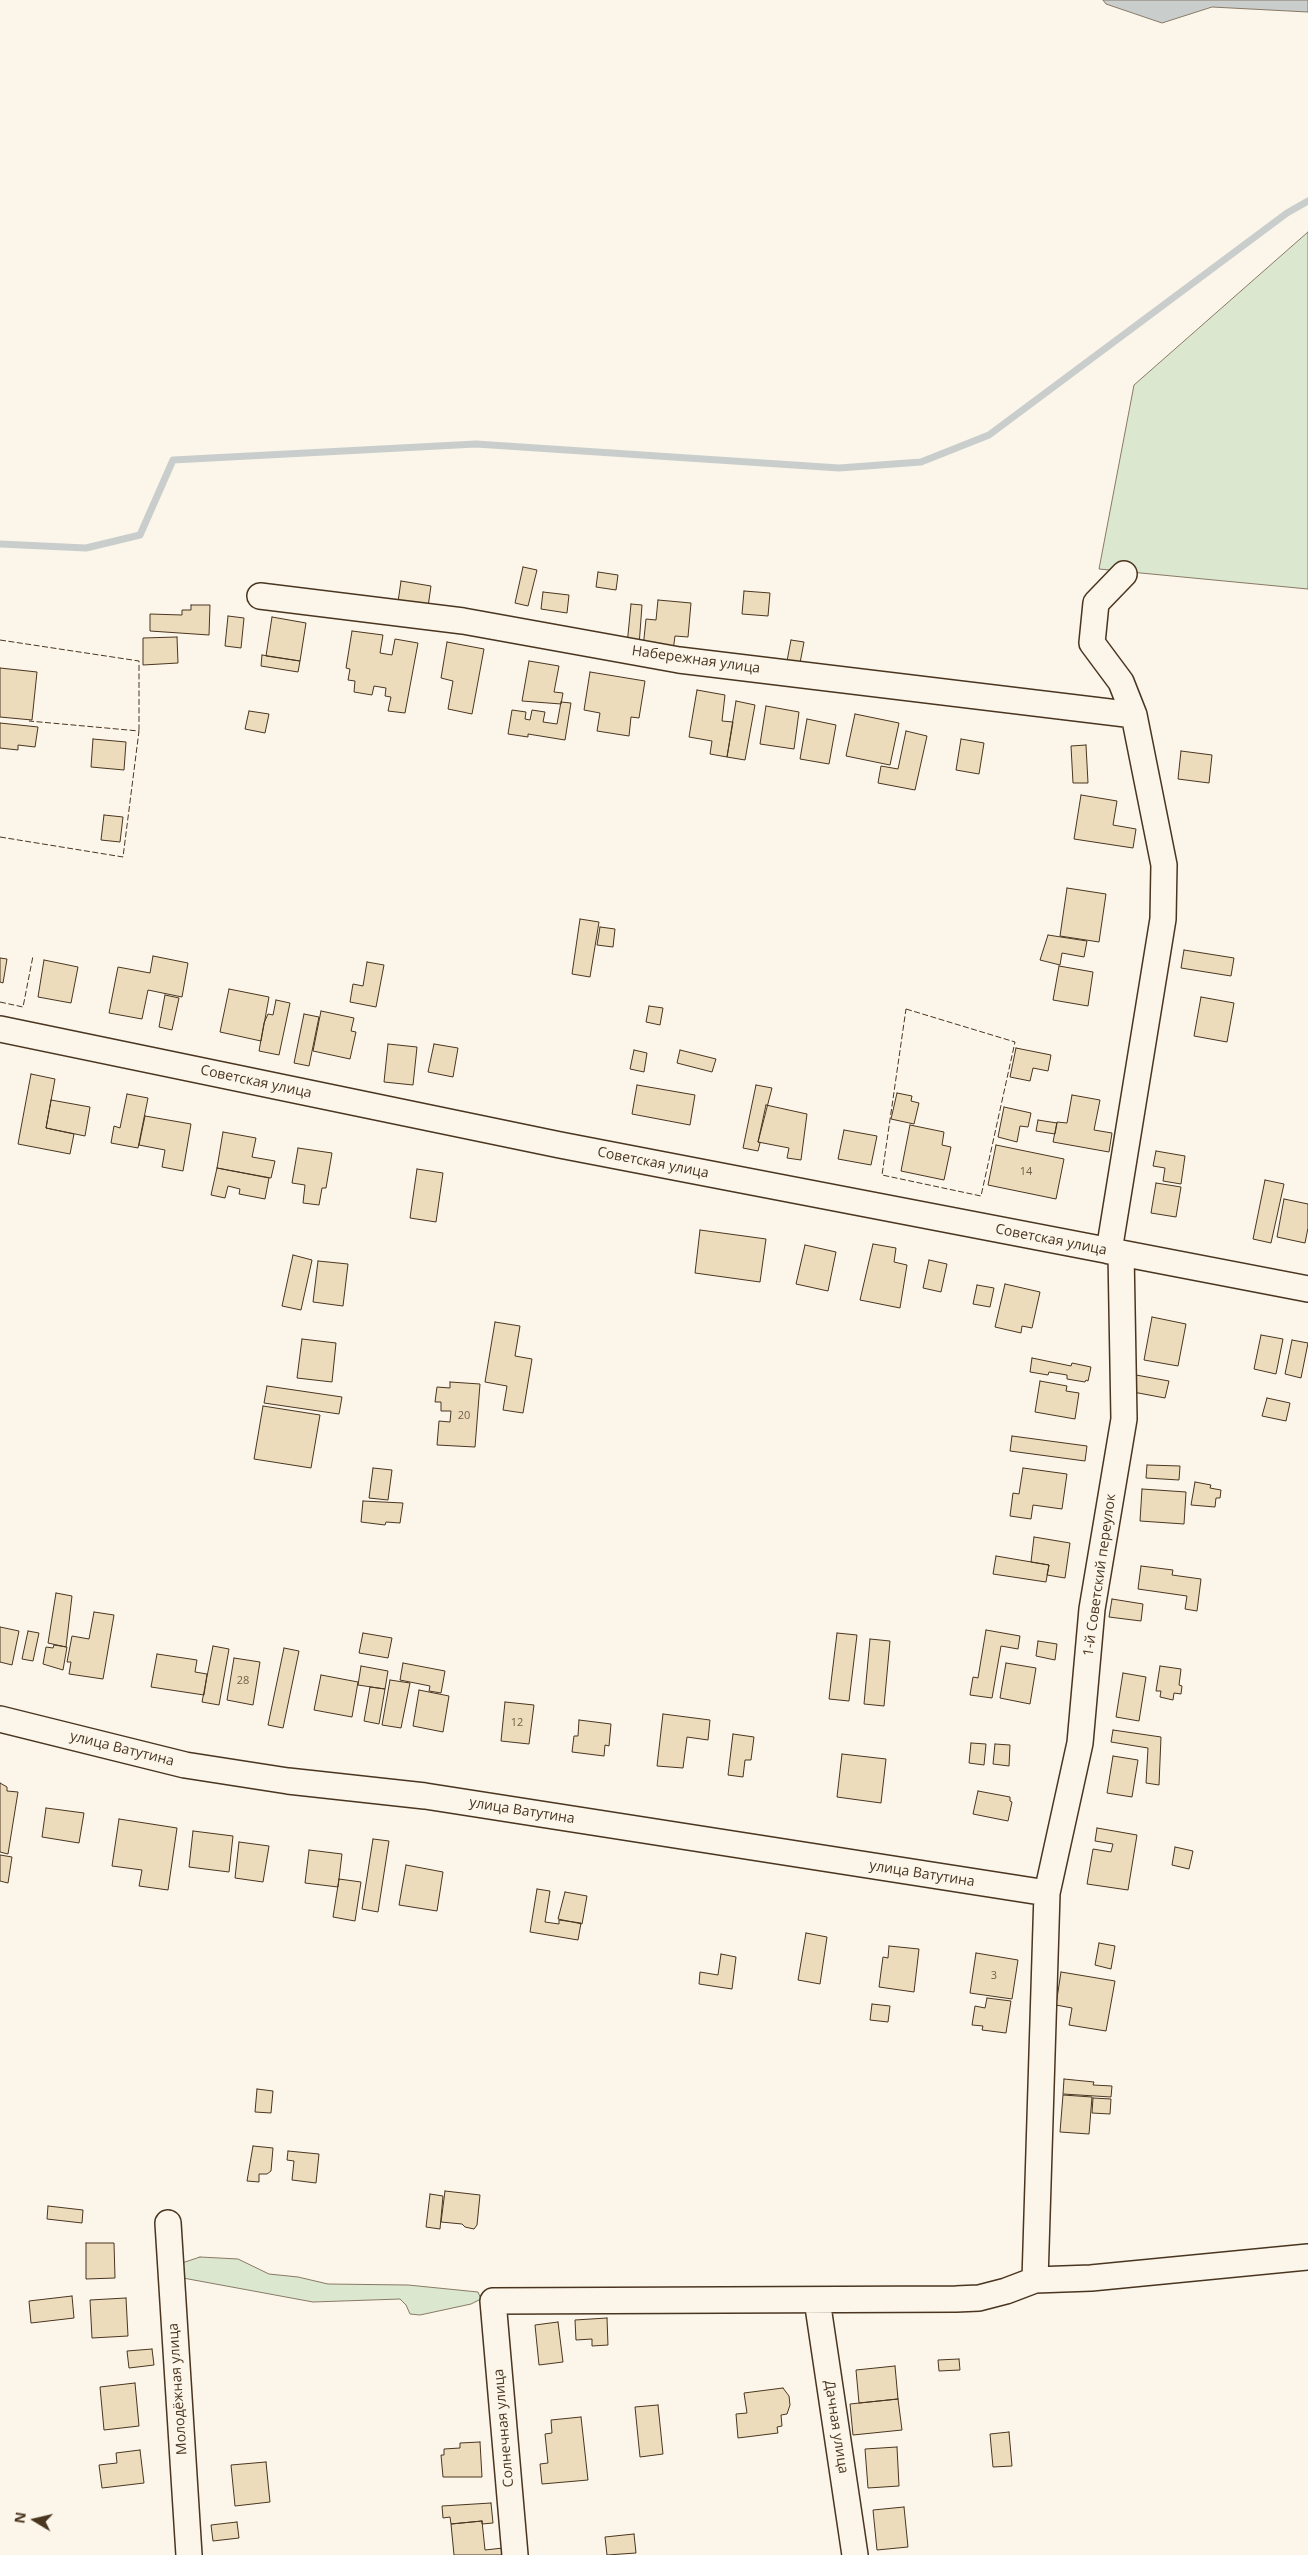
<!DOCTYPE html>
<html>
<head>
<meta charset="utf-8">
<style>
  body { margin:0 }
  #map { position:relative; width:1308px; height:2555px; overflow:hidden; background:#fbf6e9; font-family:"Open Sans",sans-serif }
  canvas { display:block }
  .north { position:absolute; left:10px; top:2495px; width:50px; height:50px; -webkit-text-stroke:4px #fbf6e9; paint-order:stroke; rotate:279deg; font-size:14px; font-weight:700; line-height:20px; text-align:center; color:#4a3520 }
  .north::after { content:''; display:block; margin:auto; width:18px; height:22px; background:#4a3520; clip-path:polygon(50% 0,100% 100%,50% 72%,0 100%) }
</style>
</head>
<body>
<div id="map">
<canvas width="1308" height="2555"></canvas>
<div class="north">N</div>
</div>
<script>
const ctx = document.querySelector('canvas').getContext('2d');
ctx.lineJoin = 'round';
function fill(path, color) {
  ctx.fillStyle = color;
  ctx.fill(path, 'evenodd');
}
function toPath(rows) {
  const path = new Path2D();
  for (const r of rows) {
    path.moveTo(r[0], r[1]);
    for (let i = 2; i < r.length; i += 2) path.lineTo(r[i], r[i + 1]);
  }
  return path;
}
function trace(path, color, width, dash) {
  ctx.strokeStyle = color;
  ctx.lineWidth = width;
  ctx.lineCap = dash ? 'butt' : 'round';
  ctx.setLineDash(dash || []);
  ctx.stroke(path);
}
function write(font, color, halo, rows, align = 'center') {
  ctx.font = font + ' "Open Sans",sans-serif';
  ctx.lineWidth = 4;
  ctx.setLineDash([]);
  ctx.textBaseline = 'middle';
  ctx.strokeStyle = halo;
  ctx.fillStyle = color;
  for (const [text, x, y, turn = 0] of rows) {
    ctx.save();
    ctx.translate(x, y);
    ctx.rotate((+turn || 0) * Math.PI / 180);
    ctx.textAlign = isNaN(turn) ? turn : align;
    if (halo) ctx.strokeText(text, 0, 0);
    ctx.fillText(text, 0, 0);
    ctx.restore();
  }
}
const green = toPath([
  [1308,232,1308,589,1099,569,1134,385,1308,232],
  [200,2257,238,2259,269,2274,298,2277,328,2284,408,2285,478,2292,481,2299,471,2304,420,2315,410,2314,406,2305,400,2299,313,2302,183,2278,179,2264,200,2257]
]);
const water = toPath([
  [1103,0,1308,0,1308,12,1212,7,1162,23,1106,4,1103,0]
]);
const stream = toPath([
  [0,544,86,548,140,535,173,460,476,444,839,468,921,462,989,435,1287,213,1308,201]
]);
const building = toPath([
  [523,567,537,570,528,606,515,603,523,567],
  [598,572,618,575,616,590,596,587,598,572],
  [401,581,431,586,428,607,398,602,401,581],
  [744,591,770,593,768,616,742,614,744,591],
  [543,592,569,595,567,613,541,609,543,592],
  [658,600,691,603,688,637,675,636,673,651,643,648,646,619,656,620,658,600],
  [631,604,642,605,639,646,627,645,631,604],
  [191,605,210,605,209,635,150,631,150,614,182,615,182,610,191,610,191,605],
  [228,616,244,618,241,648,225,646,228,616],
  [272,617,306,623,300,661,266,656,272,617],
  [352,631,383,635,380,653,392,655,395,639,418,643,405,713,388,711,391,697,385,696,386,688,374,686,372,695,354,692,355,681,348,680,350,669,346,668,352,631],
  [177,637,178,663,143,665,143,638,177,637],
  [791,640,804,642,800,663,787,661,791,640],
  [447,642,484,649,472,714,448,709,453,681,441,678,447,642],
  [262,655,300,661,298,672,261,666,262,655],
  [529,661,559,666,554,692,563,693,561,704,522,701,529,661],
  [0,668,37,672,32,720,0,717,0,668],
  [590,672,645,681,639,718,631,717,629,736,597,731,600,713,584,710,590,672],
  [697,690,725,695,722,721,733,722,727,757,710,754,712,741,689,737,697,690],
  [736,701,755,705,745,760,727,757,736,701],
  [561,702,571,703,565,740,528,734,528,737,508,734,512,710,526,712,525,719,530,720,532,710,545,712,543,722,557,724,561,702],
  [766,706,799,712,794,749,760,744,766,706],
  [249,711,269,714,265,733,245,729,249,711],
  [855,714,899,723,890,765,846,756,855,714],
  [807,719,836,725,829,764,800,759,807,719],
  [0,723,38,727,35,747,18,745,18,750,0,748,0,723],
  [906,731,927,736,915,790,878,783,881,766,898,769,906,731],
  [93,739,126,742,124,770,91,767,93,739],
  [961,739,984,743,979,774,956,770,961,739],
  [1086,745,1088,783,1073,783,1071,746,1086,745],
  [1181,751,1212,755,1209,783,1178,779,1181,751],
  [1081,795,1117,801,1113,825,1136,829,1133,848,1074,839,1081,795],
  [104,815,123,817,120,842,101,840,104,815],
  [1067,888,1106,894,1099,942,1060,936,1067,888],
  [580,919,599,922,590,977,572,974,580,919],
  [600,927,615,929,613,947,597,945,600,927],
  [1048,935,1087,941,1084,957,1062,953,1060,965,1040,960,1048,935],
  [1184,950,1234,958,1231,976,1181,968,1184,950],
  [153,956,188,963,182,997,148,990,142,1019,109,1013,118,967,150,973,153,956],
  [0,958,7,959,3,983,0,982,0,958],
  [44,960,78,967,71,1003,38,997,44,960],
  [367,962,384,965,376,1007,350,1002,353,984,363,986,367,962],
  [1059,966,1093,972,1088,1006,1053,1000,1059,966],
  [229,989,269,997,261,1041,220,1032,229,989],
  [165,995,179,998,172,1030,159,1027,165,995],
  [1201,997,1234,1003,1227,1042,1194,1036,1201,997],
  [276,1000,290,1003,279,1055,259,1051,264,1023,268,1014,273,1015,276,1000],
  [649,1006,663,1008,660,1025,646,1022,649,1006],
  [321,1011,354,1018,351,1031,356,1032,350,1059,313,1051,321,1011],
  [304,1014,319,1017,309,1066,294,1063,304,1014],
  [388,1044,417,1047,413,1085,384,1082,388,1044],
  [434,1044,458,1048,453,1077,428,1072,434,1044],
  [1016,1048,1051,1055,1048,1071,1033,1068,1030,1081,1010,1077,1016,1048],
  [634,1050,647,1053,644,1072,630,1069,634,1050],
  [680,1050,716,1059,712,1072,677,1063,680,1050],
  [31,1074,55,1079,46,1128,74,1134,70,1154,18,1144,31,1074],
  [637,1085,695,1095,690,1125,632,1114,637,1085],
  [756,1085,772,1088,758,1142,760,1143,758,1151,743,1148,756,1085],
  [897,1093,912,1096,911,1101,919,1103,914,1124,891,1119,897,1093],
  [127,1094,148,1098,138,1148,111,1143,114,1126,120,1128,127,1094],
  [1072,1095,1100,1100,1094,1130,1112,1133,1109,1152,1053,1142,1057,1122,1067,1123,1072,1095],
  [51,1100,90,1107,85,1136,46,1128,51,1100],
  [766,1105,807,1114,801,1160,787,1158,789,1148,758,1142,766,1105],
  [1004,1107,1031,1113,1028,1127,1020,1126,1017,1142,998,1137,1004,1107],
  [145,1116,191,1124,183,1171,162,1167,165,1150,139,1145,145,1116],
  [1038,1120,1057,1123,1055,1134,1036,1131,1038,1120],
  [910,1125,944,1132,942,1145,951,1147,944,1180,901,1171,910,1125],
  [844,1130,877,1136,871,1165,838,1159,844,1130],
  [223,1132,256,1138,252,1157,275,1161,271,1178,217,1168,223,1132],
  [996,1145,1064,1159,1056,1199,988,1185,996,1145],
  [298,1148,332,1153,326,1188,322,1188,319,1205,303,1203,305,1185,292,1183,298,1148],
  [1156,1151,1185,1156,1181,1184,1163,1181,1165,1168,1153,1166,1156,1151],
  [217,1168,269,1178,265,1199,239,1194,240,1189,228,1186,225,1198,211,1195,217,1168],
  [417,1169,443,1173,436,1222,410,1218,417,1169],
  [1265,1180,1284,1184,1271,1243,1253,1239,1265,1180],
  [1156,1183,1181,1187,1176,1217,1151,1213,1156,1183],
  [1284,1199,1308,1204,1308,1228,1305,1243,1277,1237,1284,1199],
  [700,1230,766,1239,760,1282,695,1273,700,1230],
  [873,1244,896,1248,894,1262,907,1265,900,1308,860,1300,873,1244],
  [805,1245,836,1252,828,1291,796,1284,805,1245],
  [293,1255,312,1260,301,1310,282,1306,293,1255],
  [929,1260,947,1264,941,1292,923,1288,929,1260],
  [318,1261,348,1264,343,1306,313,1302,318,1261],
  [1005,1284,1040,1292,1032,1328,1022,1326,1021,1333,995,1327,1005,1284],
  [977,1285,994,1288,990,1307,973,1304,977,1285],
  [1152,1317,1186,1324,1178,1366,1144,1360,1152,1317],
  [495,1322,520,1326,515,1356,532,1359,523,1413,503,1410,507,1386,485,1382,495,1322],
  [1261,1335,1283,1339,1276,1374,1254,1369,1261,1335],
  [302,1339,336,1343,332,1382,297,1378,302,1339],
  [1292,1340,1308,1343,1301,1378,1285,1374,1292,1340],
  [1032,1358,1071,1366,1072,1363,1091,1367,1088,1381,1086,1380,1085,1382,1067,1379,1067,1375,1049,1372,1048,1375,1030,1372,1032,1358],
  [1136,1375,1169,1381,1165,1398,1133,1392,1136,1375],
  [1040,1381,1067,1386,1066,1391,1079,1393,1075,1419,1035,1412,1040,1381],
  [450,1382,480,1384,475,1447,437,1445,439,1421,450,1422,451,1411,441,1411,441,1402,435,1402,437,1387,450,1388,450,1382],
  [267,1386,342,1397,339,1414,264,1403,267,1386],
  [1267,1398,1290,1403,1286,1421,1262,1416,1267,1398],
  [263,1406,320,1415,311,1468,254,1459,263,1406],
  [1012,1436,1087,1446,1085,1461,1010,1451,1012,1436],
  [1147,1465,1180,1466,1179,1480,1146,1478,1147,1465],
  [373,1468,392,1470,388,1500,369,1498,373,1468],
  [1023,1468,1067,1474,1062,1509,1033,1505,1031,1519,1010,1516,1013,1493,1019,1494,1023,1468],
  [1195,1482,1211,1485,1210,1488,1221,1490,1220,1498,1216,1498,1215,1507,1191,1505,1195,1482],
  [1142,1489,1186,1492,1184,1524,1140,1521,1142,1489],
  [363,1501,403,1503,400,1523,386,1522,385,1525,361,1522,363,1501],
  [1034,1537,1070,1543,1065,1578,1047,1575,1049,1565,1031,1562,1034,1537],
  [996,1556,1049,1565,1046,1582,993,1574,996,1556],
  [1141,1566,1173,1570,1172,1575,1201,1579,1197,1611,1185,1609,1187,1596,1138,1589,1141,1566],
  [56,1593,72,1596,66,1647,48,1643,56,1593],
  [1112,1599,1143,1604,1141,1621,1109,1617,1112,1599],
  [94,1612,114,1615,103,1679,69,1674,71,1662,67,1662,72,1636,89,1639,94,1612],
  [0,1627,19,1631,12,1665,0,1662,0,1627],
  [986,1630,1020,1636,1018,1649,1001,1646,992,1698,970,1695,973,1677,978,1678,986,1630],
  [28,1631,39,1633,33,1661,22,1659,28,1631],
  [363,1633,392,1638,388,1658,359,1653,363,1633],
  [837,1633,857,1635,849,1701,829,1699,837,1633],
  [870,1639,890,1641,884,1706,864,1704,870,1639],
  [1038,1641,1057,1644,1055,1660,1036,1656,1038,1641],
  [54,1645,67,1647,63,1670,43,1664,46,1647,53,1648,54,1645],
  [213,1646,229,1649,219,1705,202,1702,213,1646],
  [284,1648,299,1651,283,1728,268,1725,284,1648],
  [157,1654,197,1660,195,1672,207,1674,204,1695,151,1687,157,1654],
  [234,1658,260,1662,253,1705,227,1700,234,1658],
  [403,1663,445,1671,441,1693,429,1691,430,1686,400,1680,403,1663],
  [1006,1663,1036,1668,1030,1704,1000,1698,1006,1663],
  [361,1666,388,1671,385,1689,358,1685,361,1666],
  [1160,1666,1181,1669,1179,1685,1182,1686,1181,1694,1174,1693,1173,1700,1160,1697,1161,1691,1156,1691,1160,1666],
  [1123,1673,1146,1677,1139,1721,1116,1717,1123,1673],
  [321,1675,358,1682,352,1717,314,1710,321,1675],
  [390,1680,410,1683,401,1728,382,1725,390,1680],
  [370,1687,385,1689,379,1724,364,1721,370,1687],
  [419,1690,449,1696,443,1732,413,1726,419,1690],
  [505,1702,534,1705,529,1744,501,1741,505,1702],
  [663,1714,710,1720,708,1740,687,1737,683,1768,657,1766,663,1714],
  [579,1720,611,1724,609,1746,605,1745,604,1756,572,1752,574,1736,578,1736,579,1720],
  [1113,1730,1161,1737,1159,1785,1146,1783,1148,1748,1111,1742,1113,1730],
  [733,1734,754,1737,751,1760,745,1760,743,1777,728,1775,733,1734],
  [971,1743,986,1744,984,1765,969,1763,971,1743],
  [995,1744,1010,1745,1009,1766,993,1764,995,1744],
  [842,1754,886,1759,881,1803,837,1797,842,1754],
  [1113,1756,1138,1760,1132,1797,1107,1793,1113,1756],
  [0,1783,7,1787,7,1791,18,1792,8,1854,0,1852,0,1783],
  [978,1791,1010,1797,1010,1801,1012,1802,1008,1821,973,1814,978,1791],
  [46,1808,84,1813,79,1843,42,1837,46,1808],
  [119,1819,177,1828,168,1890,139,1886,142,1870,112,1866,119,1819],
  [1097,1828,1137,1835,1128,1890,1087,1884,1093,1849,1111,1852,1113,1844,1095,1841,1097,1828],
  [193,1831,233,1836,229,1872,189,1867,193,1831],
  [373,1839,389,1841,378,1912,362,1909,373,1839],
  [239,1842,269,1846,263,1882,235,1878,239,1842],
  [1175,1847,1193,1851,1189,1869,1172,1865,1175,1847],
  [309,1850,342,1854,338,1887,305,1883,309,1850],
  [0,1855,12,1857,8,1883,0,1881,0,1855],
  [406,1865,443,1872,437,1911,399,1905,406,1865],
  [339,1879,361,1882,355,1921,333,1917,339,1879],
  [537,1889,550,1891,545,1922,559,1924,559,1920,581,1923,578,1940,530,1932,537,1889],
  [565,1892,587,1896,582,1924,558,1919,565,1892],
  [806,1933,827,1937,820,1984,798,1980,806,1933],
  [1099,1943,1115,1946,1111,1969,1095,1965,1099,1943],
  [889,1946,919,1949,914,1992,879,1987,883,1957,888,1958,889,1946],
  [976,1953,1018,1960,1012,1999,970,1993,976,1953],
  [721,1954,736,1957,732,1989,699,1984,700,1972,718,1975,721,1954],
  [1061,1972,1115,1981,1106,2031,1069,2025,1072,2008,1056,2005,1061,1972],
  [987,1998,1011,2001,1006,2033,982,2030,983,2026,972,2025,975,2006,985,2008,987,1998],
  [872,2004,890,2006,888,2022,870,2020,872,2004],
  [1064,2079,1094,2082,1093,2085,1112,2086,1111,2097,1063,2094,1064,2079],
  [257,2089,273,2091,271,2113,255,2112,257,2089],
  [1063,2095,1092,2097,1089,2134,1060,2132,1063,2095],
  [1093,2098,1111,2099,1110,2114,1092,2113,1093,2098],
  [253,2146,273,2148,271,2171,267,2174,259,2174,259,2182,247,2181,253,2146],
  [288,2151,319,2154,316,2183,292,2180,294,2161,287,2160,288,2151],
  [445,2191,480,2195,477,2225,474,2229,465,2227,462,2224,441,2222,445,2191],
  [430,2194,443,2196,440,2229,426,2227,430,2194],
  [48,2206,83,2210,82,2223,47,2219,48,2206],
  [86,2243,114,2243,115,2278,86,2279,86,2243],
  [72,2296,74,2318,31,2323,29,2301,72,2296],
  [126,2298,128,2336,92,2338,90,2300,126,2298],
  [607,2318,608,2345,592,2346,592,2339,576,2340,575,2320,607,2318],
  [558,2322,563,2362,539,2365,535,2325,558,2322],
  [152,2349,154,2365,129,2368,127,2351,152,2349],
  [959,2359,960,2370,939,2371,938,2360,959,2359],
  [895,2366,898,2399,859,2403,856,2370,895,2366],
  [135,2383,139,2426,104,2430,100,2387,135,2383],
  [783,2388,789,2396,790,2405,787,2414,781,2415,782,2426,777,2427,778,2433,738,2438,736,2414,747,2413,744,2393,783,2388],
  [898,2399,902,2430,853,2435,850,2404,898,2399],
  [658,2405,663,2454,640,2457,635,2407,658,2405],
  [581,2417,588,2480,542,2484,540,2464,548,2463,545,2434,552,2433,551,2420,581,2417],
  [1009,2432,1012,2466,993,2467,990,2434,1009,2432],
  [480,2442,482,2477,443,2477,441,2455,444,2455,444,2449,460,2448,460,2443,480,2442],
  [897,2447,899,2486,868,2488,865,2449,897,2447],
  [140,2450,144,2483,102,2488,99,2465,117,2463,116,2453,140,2450],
  [266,2462,270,2502,235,2506,231,2465,266,2462],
  [491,2503,493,2523,482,2524,482,2521,451,2524,450,2517,443,2518,442,2506,491,2503],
  [904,2507,908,2547,877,2550,873,2510,904,2507],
  [482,2521,485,2550,503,2548,503,2555,454,2555,451,2524,482,2521],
  [237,2522,239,2538,213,2541,211,2525,237,2522],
  [634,2534,636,2553,607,2555,605,2537,634,2534]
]);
const minor = toPath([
  [260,596,463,621,679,660,1134,715],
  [0,1029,560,1145,1308,1289],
  [1109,1251,1163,919,1164,865,1134,715,1121,682,1092,643,1096,603,1124,574],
  [0,1719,185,1765,288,1781,425,1796,1047,1893],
  [168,2223,189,2555],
  [1035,2280,1091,2278,1308,2257],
  [817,2300,855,2555],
  [515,2555,493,2301,956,2299,979,2298,1006,2291,1035,2280,1047,1893,1080,1743,1092,1609,1124,1419,1121,1253]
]);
const fence = toPath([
  [0,640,139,661,139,731],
  [0,837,123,857,139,731,29,721],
  [0,1002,23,1007,33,956],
  [906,1009,1015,1042,981,1196,882,1175,906,1009]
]);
const numberNames = [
  ["14",1026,1172],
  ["20",464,1416],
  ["28",243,1681],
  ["12",517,1723],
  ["3",994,1976]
];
const streetNames = [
  ["Набережная улица",696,660,8],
  ["Советская улица",256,1082,12],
  ["Советская улица",653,1163,11],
  ["Советская улица",1051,1240,11],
  ["1-й Советский переулок",1100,1575,-82],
  ["улица Ватутина",122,1749,14],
  ["улица Ватутина",522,1811,9],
  ["улица Ватутина",922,1874,9],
  ["Молодёжная улица",178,2389,-94],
  ["Дачная улица",836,2427,81],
  ["Солнечная улица",504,2428,-95]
];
fill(green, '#dce7d0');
trace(green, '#887966', 1);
fill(water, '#c9cecd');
trace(water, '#887966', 1);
trace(stream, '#c9cecd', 7);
fill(building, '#ecdcbc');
trace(building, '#4a3520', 1);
trace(minor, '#4a3520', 28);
trace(minor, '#fbf6e9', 25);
trace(fence, '#4a3520', 1, [6, 2.5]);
write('11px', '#725f47', null, numberNames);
write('14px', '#4a3520', '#fbf6e9', streetNames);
</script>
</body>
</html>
